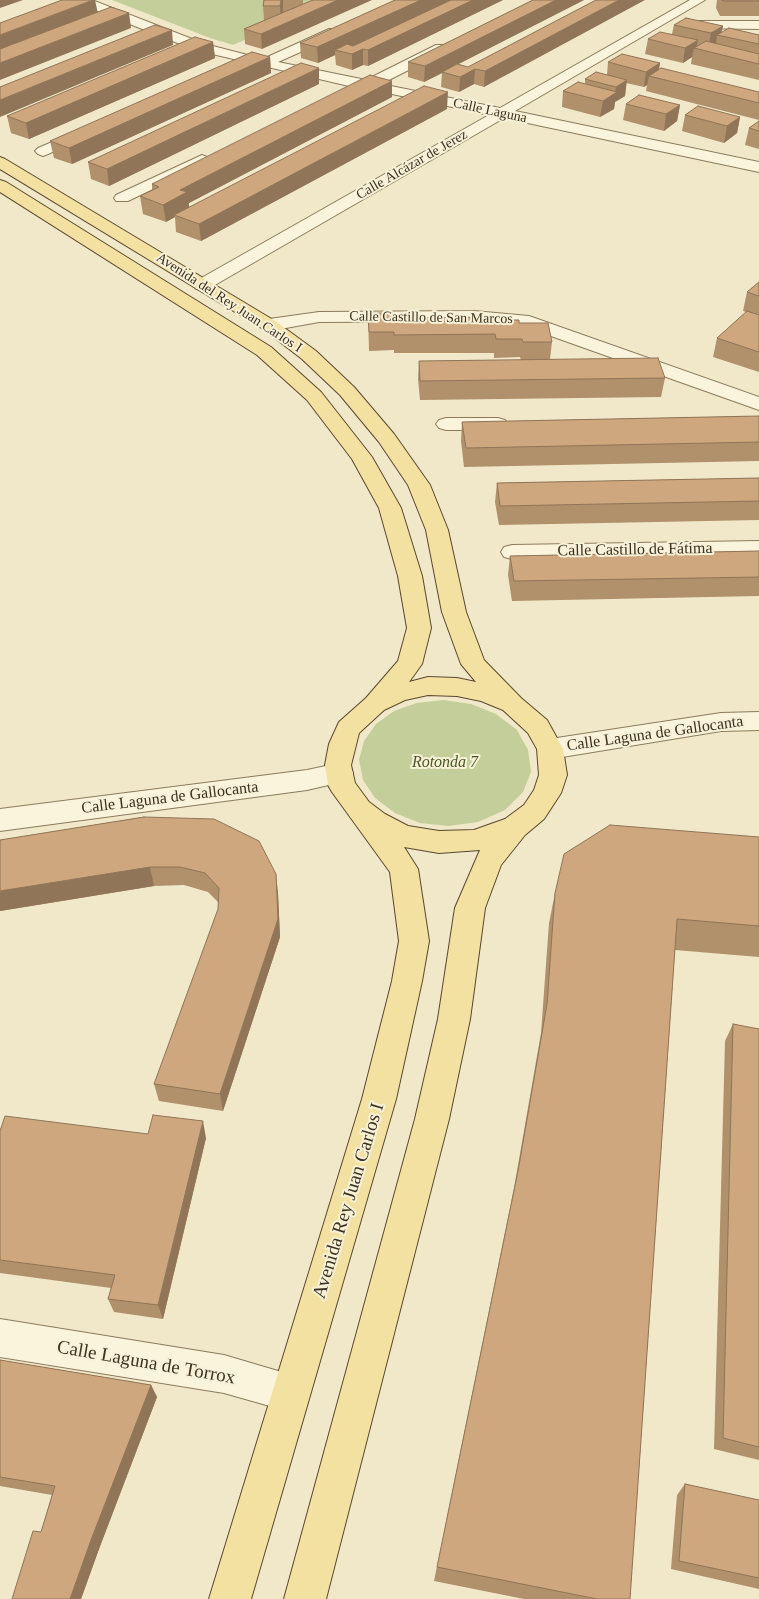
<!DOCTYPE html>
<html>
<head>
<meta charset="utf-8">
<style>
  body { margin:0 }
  canvas { display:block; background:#f0e8c8 }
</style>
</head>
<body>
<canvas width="759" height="1599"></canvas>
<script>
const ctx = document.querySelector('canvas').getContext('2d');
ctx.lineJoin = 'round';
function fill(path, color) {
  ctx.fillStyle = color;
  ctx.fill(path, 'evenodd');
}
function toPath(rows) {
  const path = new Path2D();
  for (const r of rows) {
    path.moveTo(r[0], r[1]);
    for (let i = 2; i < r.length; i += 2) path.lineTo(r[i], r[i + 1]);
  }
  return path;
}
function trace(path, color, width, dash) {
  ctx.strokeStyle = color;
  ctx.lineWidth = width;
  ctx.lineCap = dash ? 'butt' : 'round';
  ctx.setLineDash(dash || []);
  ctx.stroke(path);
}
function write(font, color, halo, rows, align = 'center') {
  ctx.font = font + ' "Times New Roman",serif';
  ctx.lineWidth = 4;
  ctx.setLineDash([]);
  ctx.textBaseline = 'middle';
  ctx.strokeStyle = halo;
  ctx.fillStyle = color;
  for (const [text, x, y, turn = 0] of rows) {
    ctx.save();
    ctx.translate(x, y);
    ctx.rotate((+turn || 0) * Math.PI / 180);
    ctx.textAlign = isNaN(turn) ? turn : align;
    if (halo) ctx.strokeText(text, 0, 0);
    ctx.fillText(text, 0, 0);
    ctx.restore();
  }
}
const green = toPath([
  [112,0,337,0,233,45,210,38],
  [443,700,471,704,496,714,517,730,528,750,531,772,523,792,505,810,478,822,448,826,420,823,395,813,375,798,363,780,359,760,364,741,376,724,394,711,417,703]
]);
const street = toPath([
  [75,0,92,0,205,44,263,59,329,29,339,29,340,32,339,35,278,62,366,80,436,45,446,45,448,48,446,51,381,84,500,108,690,0,705,0,515,111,759,162,759,172,504,118,208,289,202,290,196,289,193,285,196,281,489,115,369,89,366,90,195,50,77,3,75,0],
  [696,21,759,21,759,29,692,28,690,25,696,21],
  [85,128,90,129,92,132,90,135,48,154,43,156,38,154,35,151,38,148,85,128],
  [202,155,207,157,210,160,207,163,128,201,116,201,114,198,116,195,202,155],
  [474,311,529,316,759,397,759,410,520,325,474,321,319,322,269,331,263,329,260,325,263,321,269,319,319,312,474,311],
  [446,418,498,418,505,420,508,424,505,428,498,430,446,430,439,428,436,424,439,420,446,418],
  [759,541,759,555,512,559,504,557,501,552,504,547,512,545,759,541],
  [759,712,759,730,721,731,550,759,541,756,537,749,541,742,550,739,721,713,759,712],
  [340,763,350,766,353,773,350,780,307,790,0,831,0,809,307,770,340,763],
  [0,1319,224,1355,305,1379,310,1393,305,1407,291,1412,224,1393,0,1357,0,1319]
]);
const primary = toPath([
  [0,157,5,159,275,321,316,351,354,387,394,434,430,485,448,530,466,612,484,660,521,698,547,720,563,749,567,775,561,793,544,819,525,835,501,865,485,908,470,1019,449,1119,326,1599,284,1599,415,1119,438,1019,455,908,480,850,439,853,404,847,418,869,429,941,422,981,396,1099,251,1599,209,1599,362,1099,392,981,399,941,390,872,332,792,328,785,325,765,329,744,339,722,366,698,398,661,407,628,398,576,379,508,352,459,307,400,257,355,0,192,0,180,6,182,271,347,321,392,372,457,401,508,422,576,431,628,422,664,409,682,428,677,457,678,476,682,461,664,442,612,426,530,408,485,379,442,340,395,302,359,263,329,0,169,0,157],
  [428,695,457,696,481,701,503,710,528,733,537,749,539,775,534,790,524,805,505,819,474,830,439,831,408,826,385,814,369,802,355,783,351,765,359,733,384,710,405,700,428,695]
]);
const wall = toPath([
  [264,0,303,0,303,4,262,49,245,44,244,29,265,20,264,20,263,6],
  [395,0,503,0,368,66,363,65,352,70,336,65,335,55,318,63,301,58,300,43],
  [533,0,584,0,458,64,468,67,596,0,484,87,474,84,459,92,441,87,442,73,424,82,408,77,408,62],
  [717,0,759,0,759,16,720,16,716,8],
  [674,25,723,26,721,32,759,35,759,80,691,64,692,57,683,63,645,54,648,39,672,34],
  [213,42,215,58,29,139,11,133,7,116],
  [270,57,271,73,72,164,54,158,50,141],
  [608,62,660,63,659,69,759,92,759,120,646,91,647,85,644,87,626,83,625,96,615,102,614,109,600,117,562,107,563,91,585,84,585,79,607,75],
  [392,81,392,97,189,203,189,207,447,109,201,241,176,232,175,217,166,222,143,214,140,196,152,190,152,184],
  [319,84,109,186,91,179,88,162],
  [626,104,680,105,677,121,664,131,623,120],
  [685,115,740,117,737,133,724,143,682,131],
  [759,121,759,149,745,145,749,128],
  [759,282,759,372,713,357,717,338,746,312,743,311,747,292],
  [368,313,393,318,494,320,519,323,552,342,550,359,665,378,661,397,420,400,418,379,419,361,521,360,520,357,494,358,494,353,394,353,394,350,369,351],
  [759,416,759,461,464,467,461,441,462,422],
  [759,478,759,520,499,525,495,502,497,483],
  [759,551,759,596,512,601,508,575,510,556],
  [144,817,278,893,280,937,223,1111,159,1101,154,1084,218,909,218,902,208,892,184,885,154,886,0,911,0,840],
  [759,837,759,957,675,950,630,1599,524,1599,434,1581,514,1188,541,1033,549,923,555,893],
  [733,1024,759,1029,759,1460,714,1449,725,1041],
  [0,1131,206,1138,163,1319,114,1312,108,1299,111,1288,0,1273],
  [0,1360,151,1385,157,1397,99,1549,81,1599,12,1599,41,1532,52,1495,0,1486],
  [685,1484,759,1500,759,1589,671,1569,677,1495]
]);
const shadedWall = toPath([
  [0,0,23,0,0,8],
  [93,0,95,0,98,14,0,51,0,35],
  [281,0,283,0,283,11,281,21,280,6],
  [338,0,372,0,262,49,261,34],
  [421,0,452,0,342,52,335,50,335,55,318,63,317,47],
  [473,0,503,0,368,66,368,50],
  [556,0,584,0,443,72,442,72,442,73,424,82,425,66],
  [619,0,645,0,484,87,485,71],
  [129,13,131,28,0,80,0,63],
  [723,26,721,35,717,35,716,44,708,48,711,33],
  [172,30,173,45,0,117,0,100],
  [698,40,696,49,694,48,692,57,683,63,685,48],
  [213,42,215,58,29,139,26,123],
  [363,49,363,65,352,70,352,54],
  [270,57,271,73,72,164,69,148],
  [660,63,657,78,649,76,647,85,644,87,646,72],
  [319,68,319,84,109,186,107,169],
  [475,69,474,84,459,92,460,77],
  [627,80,625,96,615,102,614,109,600,117,603,101,615,93,616,87],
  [392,81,392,97,189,203,189,210,174,215,175,217,166,222,163,205,180,190],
  [448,92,447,109,201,241,199,224],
  [680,105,677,121,664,131,666,114],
  [740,117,737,133,724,143,727,126],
  [150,867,154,886,0,911,0,891],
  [276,874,278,893,280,937,223,1111,220,1094],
  [203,1121,206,1138,163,1319,158,1305],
  [151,1385,157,1397,99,1549,81,1599,70,1599,91,1540]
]);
const building = toPath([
  [62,0,93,0,0,35,0,23,62,0],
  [264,0,281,0,280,6,263,6,264,0],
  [313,0,338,0,261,34,244,29,313,0],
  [395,0,421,0,317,47,300,43,395,0],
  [451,0,473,0,368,50,363,49,352,54,335,50,347,44,353,46,451,0],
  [533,0,556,0,425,66,408,62,533,0],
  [596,0,619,0,485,71,475,69,460,77,442,72,457,64,468,67,596,0],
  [722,0,759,0,759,1,723,1,722,0],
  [111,7,129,13,0,63,0,49,111,7],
  [686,18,723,26,711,33,674,25,686,18],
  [155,25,172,30,0,100,0,87,155,25],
  [729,28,759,35,759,44,717,35,729,28],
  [660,32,698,40,685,48,648,39,660,32],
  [195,37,213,42,26,123,7,116,195,37],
  [706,41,759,54,759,64,694,48,706,41],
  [252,52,270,57,69,148,50,141,252,52],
  [622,54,660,63,646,72,608,62,622,54],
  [301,63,319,68,107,169,88,162,301,63],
  [661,68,759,92,759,103,649,76,661,68],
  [596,72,627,80,616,87,585,79,596,72],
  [370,75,392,81,180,190,187,192,163,205,140,196,159,187,152,184,370,75],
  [578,82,617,92,603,101,563,91,578,82],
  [424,86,448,92,199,224,174,215,424,86],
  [639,95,680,105,666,114,626,104,639,95],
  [698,106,740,117,727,126,685,115,698,106],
  [759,121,759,131,749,128,759,121],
  [759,282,759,296,747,292,759,282],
  [747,311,759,315,759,352,717,338,747,311],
  [368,313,393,313,393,318,494,317,494,320,519,320,519,323,548,323,552,342,523,342,522,339,496,339,495,334,394,335,394,332,369,332,368,313],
  [658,358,665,378,420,381,419,361,658,358],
  [759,416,759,442,466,448,462,422,759,416],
  [759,478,759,501,500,506,497,483,759,478],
  [759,551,759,577,514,581,510,556,759,551],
  [144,817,214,819,259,841,276,874,278,919,220,1094,154,1084,218,909,219,888,205,873,180,867,150,867,0,891,0,840,144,817],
  [610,825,759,837,759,926,677,919,630,1599,597,1599,437,1567,518,1171,547,1004,555,893,564,854,610,825],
  [733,1024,759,1029,759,1447,723,1438,733,1024],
  [153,1115,203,1121,158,1305,108,1299,115,1275,0,1260,0,1131,5,1116,148,1134,153,1115],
  [0,1360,151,1385,91,1540,70,1599,12,1599,33,1531,41,1532,55,1486,0,1477,0,1360],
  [685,1484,759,1500,759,1578,679,1561,685,1484]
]);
const farStreetnames = [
  ["Calle Laguna",490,111,12],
  ["Calle Alcázar de Jerez",412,165,-30],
  ["Avenida del Rey Juan Carlos I",229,303,33],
  ["Calle Castillo de San Marcos",431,318,1]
];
const streetNames = [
  ["Calle Castillo de Fátima",635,550,-1],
  ["Calle Laguna de Gallocanta",655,734,-8],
  ["Calle Laguna de Gallocanta",170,798,-7]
];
const parkNames = [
  ["Rotonda 7",445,763]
];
const nearStreetnames = [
  ["Avenida Rey Juan Carlos I",349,1201,-73],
  ["Calle Laguna de Torrox",146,1363,10]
];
fill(green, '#c4ce9b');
trace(street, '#8c7b5c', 2);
trace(primary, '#5b4830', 2);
fill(street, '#faf4dc');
fill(primary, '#f2e1a1');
fill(wall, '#b1906c');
fill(shadedWall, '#907558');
fill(building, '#cea77e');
trace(building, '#907558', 1);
write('14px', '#3d3120', '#f7f1d8', farStreetnames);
write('16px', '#3d3120', '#f7f1d8', streetNames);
write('italic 16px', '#485926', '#f7f1d8', parkNames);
write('19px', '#3d3120', '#f7f1d8', nearStreetnames);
</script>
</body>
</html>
